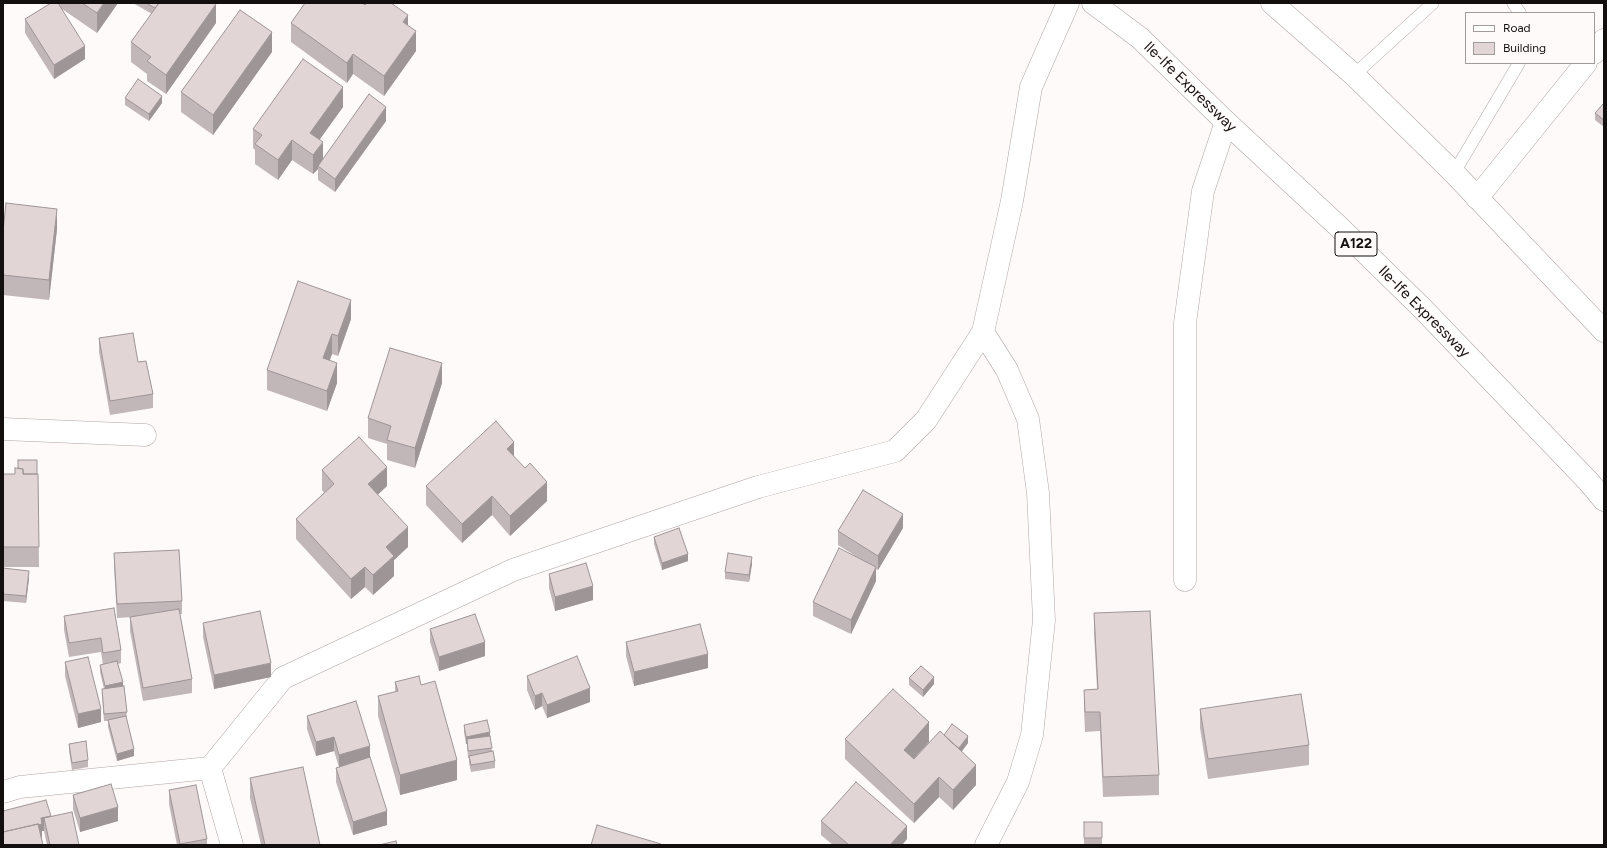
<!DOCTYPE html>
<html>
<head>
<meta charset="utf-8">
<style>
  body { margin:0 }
  #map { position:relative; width:1607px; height:848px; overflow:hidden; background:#fffafa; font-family:Figtree,sans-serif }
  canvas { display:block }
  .frame { position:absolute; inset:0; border:4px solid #130f0f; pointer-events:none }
  .legend { position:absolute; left:1465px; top:12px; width:130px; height:52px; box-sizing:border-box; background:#fffafa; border:1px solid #a19c9c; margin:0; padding:5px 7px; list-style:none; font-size:12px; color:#130f0f }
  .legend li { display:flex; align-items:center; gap:8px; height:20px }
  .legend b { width:20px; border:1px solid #a19c9c }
</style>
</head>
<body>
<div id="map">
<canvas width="1607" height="848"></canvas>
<div class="frame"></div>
<ul class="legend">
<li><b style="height:5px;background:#fff"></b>Road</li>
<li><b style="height:11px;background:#e1d5d6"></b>Building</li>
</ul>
</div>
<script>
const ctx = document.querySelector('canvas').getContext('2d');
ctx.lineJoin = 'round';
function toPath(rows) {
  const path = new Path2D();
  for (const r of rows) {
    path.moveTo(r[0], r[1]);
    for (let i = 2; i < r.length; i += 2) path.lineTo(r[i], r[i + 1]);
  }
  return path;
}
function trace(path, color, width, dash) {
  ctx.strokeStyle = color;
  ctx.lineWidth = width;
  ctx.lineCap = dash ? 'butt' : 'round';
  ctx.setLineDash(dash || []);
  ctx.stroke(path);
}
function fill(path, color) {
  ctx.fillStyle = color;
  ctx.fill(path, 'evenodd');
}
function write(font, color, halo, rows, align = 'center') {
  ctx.font = font + ' Figtree,sans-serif';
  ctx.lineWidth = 3;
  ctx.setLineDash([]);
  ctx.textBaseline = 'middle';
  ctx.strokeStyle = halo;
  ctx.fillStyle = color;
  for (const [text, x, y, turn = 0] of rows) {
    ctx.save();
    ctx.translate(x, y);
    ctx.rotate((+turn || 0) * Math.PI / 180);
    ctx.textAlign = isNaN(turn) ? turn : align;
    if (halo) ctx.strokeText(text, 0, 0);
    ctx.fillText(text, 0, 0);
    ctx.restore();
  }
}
const lane = toPath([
  [1513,3,1520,13],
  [1354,75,1433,3],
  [1454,173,1519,63]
]);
const street = toPath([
  [3,429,145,435],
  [1185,580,1185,323,1203,191,1226,122],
  [210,768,232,845],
  [3,792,20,787,210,768,283,678,513,570,758,487,895,451,926,420,983,332],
  [986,845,1018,782,1032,735,1044,620,1038,493,1028,419,1007,370,983,332,1012,201,1031,87,1068,3]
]);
const secondary = toPath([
  [1594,53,1604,40],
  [1477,198,1586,63]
]);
const highway = toPath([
  [1093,3,1140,38,1226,122,1338,226,1422,308,1588,481,1604,500],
  [1272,3,1354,75,1454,173,1604,331]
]);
const wall = toPath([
  [51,3,118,3,97,33,62,9,85,59,54,79,25,33,25,19],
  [133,3,215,3,216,23,166,94,147,81,147,74,131,62,131,42,152,14],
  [365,5,408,26,416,51,384,96,353,74,347,83,291,42,291,23],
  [272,52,213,135,181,112,181,92],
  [125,98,162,103,149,121,125,105],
  [1604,103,1604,127,1595,120,1595,113],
  [343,107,319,140,323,159,386,121,335,192,318,180,318,169,313,174,292,160,278,180,255,164,255,150,253,148,253,129],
  [57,229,49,300,3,295,3,231],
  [351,319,338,356,332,354,330,360,337,383,327,411,267,390,267,370],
  [99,338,138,362,153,394,153,408,110,415,99,352],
  [442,383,415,468,387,460,387,444,368,438,368,418],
  [514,457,547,501,510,536,492,515,462,543,426,505,426,486],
  [322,470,387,486,377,495,408,547,394,560,394,576,373,595,365,587,351,599,296,539,296,519,324,493,322,490],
  [3,474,38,474,39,567,3,567],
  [903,528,878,570,876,569,876,581,851,634,813,616,813,602,862,560,838,545,838,531],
  [654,537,688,561,662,570,654,544],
  [114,553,182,601,182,614,180,614,192,679,192,693,143,701,130,631,130,617,133,617,117,618,114,567],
  [752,564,749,582,725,579,725,572],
  [3,568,29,578,26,603,3,601],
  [549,574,593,600,555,611,549,588],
  [1094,613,1159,775,1159,795,1103,797,1100,731,1085,732,1084,710,1084,690,1097,689,1094,633],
  [64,616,121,650,121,663,118,664,123,687,127,712,126,719,134,756,117,761,108,727,108,721,104,721,102,696,102,689,104,689,100,672,100,665,103,665,101,652,69,657,64,630],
  [203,623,271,677,214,689,203,637],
  [430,629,485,656,439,671,430,642],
  [626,642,708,668,634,686,626,656],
  [65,662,101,722,78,728,65,676],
  [527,676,590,702,547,718,542,706,535,710,527,690],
  [909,678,934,684,923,697,909,685],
  [395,682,421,685,457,780,400,795,378,716,378,696,395,692],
  [1200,709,1309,745,1309,765,1208,779,1200,728],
  [307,716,370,757,387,825,353,835,336,782,336,768,339,767,334,751,316,756,307,729],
  [464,725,490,736,492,751,495,761,495,768,471,772,469,763,469,758,468,758,467,744,466,744,464,732],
  [944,735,968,743,962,751,976,785,953,810,939,797,914,823,845,759,845,739,929,742,914,759],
  [69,744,88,760,88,767,72,770,69,751],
  [250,778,320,845,261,845,250,798],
  [169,790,207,839,207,845,177,845,169,804],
  [73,795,118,821,80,832,73,809],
  [3,811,51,817,79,845,47,845,44,831,42,831,42,838],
  [821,821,907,839,902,845,833,845,821,835],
  [1084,822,1102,822,1102,845,1084,845]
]);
const shadedWall = toPath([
  [104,3,118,3,97,33,97,13],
  [216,4,216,23,166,94,166,75],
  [408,15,408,35,403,22],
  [416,31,416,51,384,96,384,76],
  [272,32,272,52,213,135,213,115],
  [85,46,85,59,54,79,54,65],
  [353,54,353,74,347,83,347,63],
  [343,87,343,107,310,153,310,133],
  [162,96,162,103,149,121,149,114],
  [386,107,386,121,335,192,335,179],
  [292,140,292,160,278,180,278,160],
  [323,142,323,162,318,166,318,169,313,174,313,155],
  [57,209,57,229,49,300,49,280],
  [351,300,351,319,338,356,338,336],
  [332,334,332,354,323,377,323,358],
  [337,363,337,383,327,411,327,391],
  [442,363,442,383,415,468,415,448],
  [514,442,514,461,507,449],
  [387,467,387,486,368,504,368,484],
  [547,482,547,501,510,536,510,516],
  [492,496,492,515,462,543,462,524],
  [903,514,903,528,878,570,878,556],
  [408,527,408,547,394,560,394,576,373,595,373,575,386,547],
  [688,554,688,561,662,570,662,563],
  [752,557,752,564,749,582,749,575],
  [365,567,365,587,351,599,351,579],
  [876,567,876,581,851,634,851,620],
  [29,571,29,578,26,603,26,596],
  [593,586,593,600,555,611,555,597],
  [485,642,485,656,439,671,439,657],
  [708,654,708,668,634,686,634,672],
  [271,663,271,677,214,689,214,675],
  [934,677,934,684,923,697,923,690],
  [123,682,123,689,105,693,105,686],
  [590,688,590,702,547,718,547,705],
  [542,693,542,706,535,710,535,696],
  [101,709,101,722,78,728,78,714],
  [929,722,929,742,904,769,904,750],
  [490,732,490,739,467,739,467,744,466,744,466,737],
  [968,736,968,743,959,755,959,748],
  [334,737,334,751,316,756,316,742],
  [370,746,370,760,339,769,339,755],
  [134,749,134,756,117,761,117,754],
  [457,760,457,780,400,795,400,775],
  [976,765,976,785,953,810,953,790],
  [939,777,939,797,914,823,914,804],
  [118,807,118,821,80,832,80,818],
  [387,811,387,825,353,835,353,822],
  [51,816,51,829,44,818,44,831,42,831,42,838,13,845,41,818],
  [907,826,907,839,902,845,890,845]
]);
const building = toPath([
  [51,3,58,3,85,46,54,65,25,19,51,3],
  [82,3,104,3,97,13,82,3],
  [146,3,159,3,155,8,146,3],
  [159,3,215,3,216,4,166,75,147,61,151,57,131,42,159,3],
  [305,3,362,3,365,5,367,3,391,3,408,15,403,22,416,31,384,76,353,54,347,63,291,23,305,3],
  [240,10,272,32,213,115,181,92,240,10],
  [303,59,343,87,310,133,323,142,313,155,292,140,278,160,255,144,262,135,253,129,303,59],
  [138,79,162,96,149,114,125,98,138,79],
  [369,94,386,107,335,179,318,166,369,94],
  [1604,103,1604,120,1595,113,1604,103],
  [6,203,57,209,49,280,3,275,3,231,6,203],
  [298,281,351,300,338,336,332,334,323,358,337,363,327,391,267,370,298,281],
  [133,333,138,362,146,361,153,394,110,401,99,338,133,333],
  [390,348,442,363,415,448,387,440,391,426,368,418,390,348],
  [496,421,514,442,507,449,525,468,530,463,547,482,510,516,492,496,462,524,426,486,496,421],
  [359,437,387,467,368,484,408,527,386,547,394,556,373,575,365,567,351,579,296,519,334,484,322,470,359,437],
  [18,460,37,460,37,474,23,474,23,469,18,468,18,460],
  [15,468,23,469,23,474,38,474,39,547,3,547,3,474,15,474,15,468],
  [863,490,903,514,878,556,838,531,863,490],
  [679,528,688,554,662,563,654,537,679,528],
  [839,548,876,567,851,620,813,602,839,548],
  [179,550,182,601,117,604,114,553,179,550],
  [728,553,752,557,749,575,725,572,728,553],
  [586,563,593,586,555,597,549,574,586,563],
  [3,568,29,571,26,596,3,594,3,568],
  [114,608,121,650,103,653,101,638,69,643,64,616,114,608],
  [179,609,192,679,143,688,130,617,179,609],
  [260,611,271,663,214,675,203,623,260,611],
  [1150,611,1159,775,1103,777,1100,712,1085,712,1084,690,1098,689,1094,613,1150,611],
  [475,614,485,642,439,657,430,629,475,614],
  [700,624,708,654,634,672,626,642,700,624],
  [577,656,590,688,547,705,542,693,535,696,527,676,577,656],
  [88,657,101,709,78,714,65,662,88,657],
  [117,661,123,682,105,686,100,665,117,661],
  [921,666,934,677,923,690,909,678,921,666],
  [419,676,421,685,435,681,457,760,400,775,378,696,398,691,395,682,419,676],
  [124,686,127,712,104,714,102,689,124,686],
  [893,689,929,722,904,750,914,759,940,731,976,765,953,790,939,777,914,804,845,739,893,689],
  [1301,694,1309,745,1208,759,1200,709,1301,694],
  [356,701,370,746,339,755,334,737,316,742,307,716,356,701],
  [126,716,134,749,117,754,108,720,126,716],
  [487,720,490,732,466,737,464,725,487,720],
  [952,724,968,736,959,748,951,742,944,735,952,724],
  [490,736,492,748,468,751,467,739,490,736],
  [86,741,88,760,72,763,69,744,86,741],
  [493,751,495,761,471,765,469,756,493,751],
  [370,757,387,811,353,822,336,768,370,757],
  [303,767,320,845,265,845,250,778,303,767],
  [856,782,907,826,890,845,849,845,821,821,856,782],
  [111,784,118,807,80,818,73,795,111,784],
  [196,785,207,839,180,844,169,790,196,785],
  [46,800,51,816,41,818,42,824,38,825,38,824,3,832,3,811,46,800],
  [72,812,79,845,50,845,44,818,72,812],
  [1084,822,1102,822,1102,838,1084,838,1084,822],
  [38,824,43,845,3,845,3,832,38,824],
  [597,825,661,844,661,845,591,845,597,825],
  [396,841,397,845,379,845,396,841]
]);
const shields = [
  [1356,244,42]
];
const shieldNames = [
  ["A122",1356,244]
];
const streetNames = [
  ["Ile-Ife Expressway",1190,87,44],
  ["Ile-Ife Expressway",1424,312,45]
];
trace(lane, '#b0a5a6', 13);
trace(street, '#b0a5a6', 23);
trace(secondary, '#b0a5a6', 23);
trace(highway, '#b0a5a6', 23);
trace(lane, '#fff', 12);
trace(street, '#fff', 22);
trace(secondary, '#fff', 22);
trace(highway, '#fff', 22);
fill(wall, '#c2b7b8');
fill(shadedWall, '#9e9596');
fill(building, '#e1d5d6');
trace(building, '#9e9596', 1);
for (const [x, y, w] of shields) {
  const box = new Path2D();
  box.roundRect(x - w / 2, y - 12, w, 24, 3);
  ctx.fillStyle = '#fffafa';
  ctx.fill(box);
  trace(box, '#130f0f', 1);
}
write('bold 14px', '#130f0f', null, shieldNames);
write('15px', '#130f0f', '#fffafa', streetNames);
</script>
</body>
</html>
